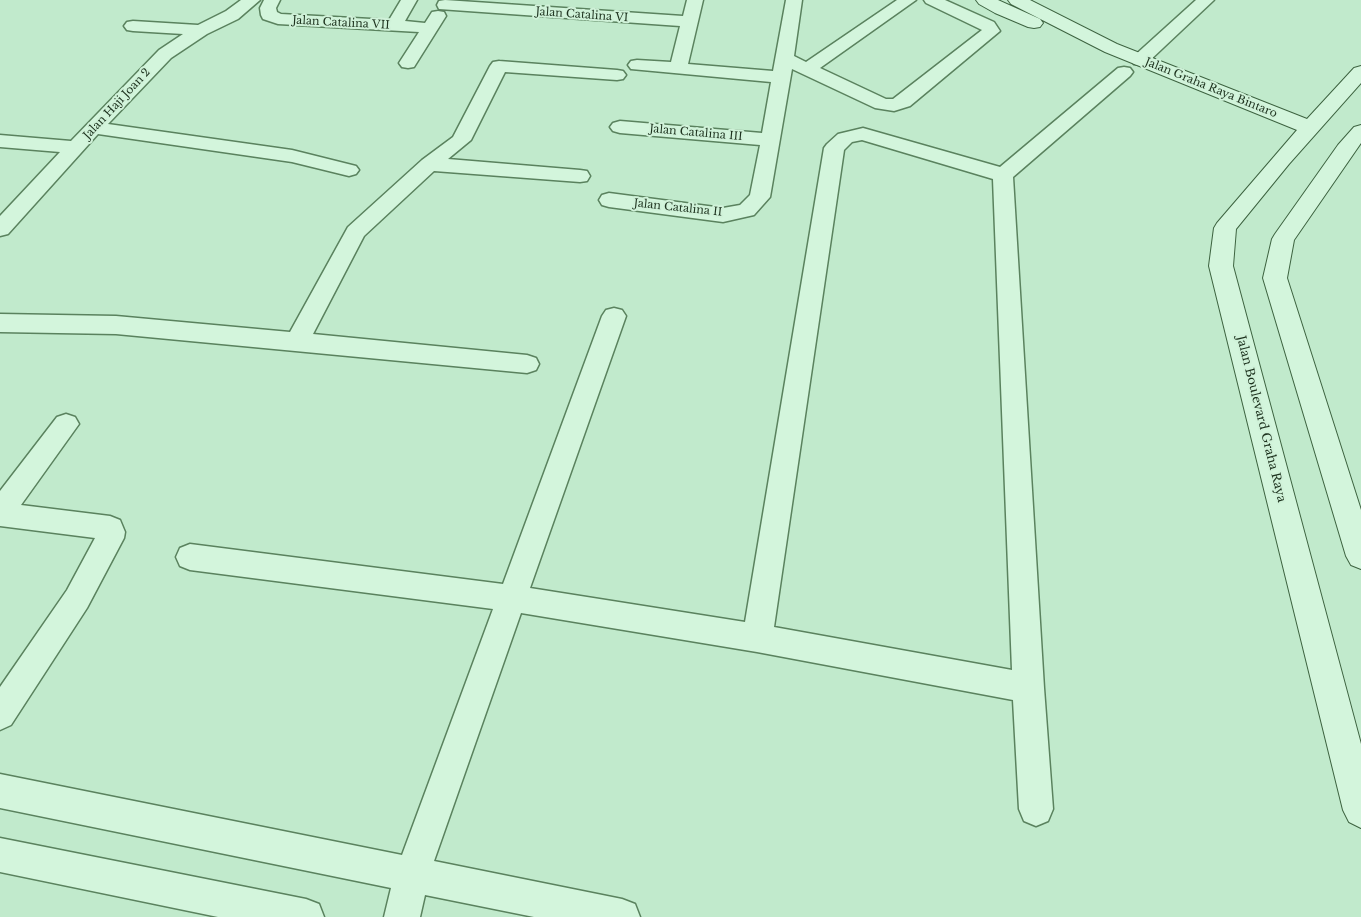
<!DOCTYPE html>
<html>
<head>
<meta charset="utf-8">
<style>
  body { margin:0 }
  canvas { display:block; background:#c1eacc }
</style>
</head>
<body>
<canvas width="1361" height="917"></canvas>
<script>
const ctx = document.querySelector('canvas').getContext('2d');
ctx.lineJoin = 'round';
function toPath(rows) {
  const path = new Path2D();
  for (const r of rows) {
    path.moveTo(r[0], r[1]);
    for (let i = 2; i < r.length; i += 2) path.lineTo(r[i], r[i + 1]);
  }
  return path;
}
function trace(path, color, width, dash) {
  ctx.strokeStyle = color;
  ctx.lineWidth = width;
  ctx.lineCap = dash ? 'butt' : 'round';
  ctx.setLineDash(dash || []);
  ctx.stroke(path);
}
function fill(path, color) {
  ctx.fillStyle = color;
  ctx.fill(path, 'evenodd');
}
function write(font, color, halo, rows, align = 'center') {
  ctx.font = font + ' "Libre Baskerville",serif';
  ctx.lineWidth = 4;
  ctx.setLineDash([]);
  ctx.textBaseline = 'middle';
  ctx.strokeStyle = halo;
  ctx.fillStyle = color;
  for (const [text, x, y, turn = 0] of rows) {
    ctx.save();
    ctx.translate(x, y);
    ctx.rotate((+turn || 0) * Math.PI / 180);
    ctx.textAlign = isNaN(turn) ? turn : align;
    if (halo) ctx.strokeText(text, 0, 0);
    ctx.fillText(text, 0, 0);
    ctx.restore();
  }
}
const street = toPath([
  [241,0,260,0,238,19,207,34,171,58,108,124,292,150,356,166,359,170,356,174,349,176,292,162,98,134,8,234,0,236,0,216,60,152,0,147,0,135,71,141,159,50,183,34,133,31,127,30,124,26,127,22,133,21,198,25,226,11,241,0],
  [264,0,280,0,276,8,277,12,281,14,389,20,401,0,417,0,405,21,425,23,432,12,438,11,444,12,446,16,414,67,408,68,402,67,399,63,419,32,278,24,263,19,261,15,260,8,264,0],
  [445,0,683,16,687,0,703,0,688,64,773,71,786,0,802,0,794,56,806,62,897,0,916,0,820,68,886,99,893,99,982,30,926,3,924,0,945,0,994,22,1000,31,910,106,894,111,875,108,792,69,770,197,754,215,723,222,609,207,602,205,599,200,602,195,609,193,723,208,740,205,750,195,760,145,620,133,613,131,610,127,613,123,620,121,762,133,771,82,631,69,628,65,631,61,637,60,671,62,680,26,439,9,437,5,439,1,445,0],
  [1196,0,1214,0,1146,64,1140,65,1134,64,1131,60,1134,56,1196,0],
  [499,61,617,70,623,71,626,75,623,79,617,80,505,72,471,140,448,159,580,170,587,171,590,176,587,181,580,182,434,171,364,236,313,334,527,355,536,358,539,364,536,370,527,373,116,334,0,332,0,314,116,316,290,332,348,227,422,160,453,137,490,66,493,62,499,61],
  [1124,67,1130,68,1133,72,1130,76,1013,177,1044,688,1053,809,1048,821,1036,826,1024,821,1019,809,1013,700,757,652,521,613,434,861,622,899,635,904,640,917,534,917,425,895,420,917,384,917,391,888,0,808,0,774,402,855,493,609,190,570,180,566,176,557,180,548,190,544,503,584,602,316,606,310,614,308,622,310,626,316,530,588,745,622,824,148,827,144,838,134,863,128,1000,167,1118,68,1124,67],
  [862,140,993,179,1012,670,774,627,844,150,852,142,862,140],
  [66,414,75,417,79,424,21,505,110,516,120,520,125,532,124,538,87,608,11,725,0,730,0,687,67,590,95,538,0,526,0,491,57,417,66,414],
  [0,838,306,899,319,904,324,917,218,917,0,872,0,838]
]);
const secondary = toPath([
  [976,0,998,0,1040,19,1043,23,1040,27,1034,28,1028,27,995,13,979,4,976,0],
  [1008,0,1030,0,1117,44,1307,119,1354,68,1361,66,1361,83,1289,164,1236,229,1233,266,1361,744,1361,828,1349,822,1343,810,1209,266,1214,228,1217,223,1297,130,1105,52,1011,4,1008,0],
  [1361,125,1361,143,1294,240,1287,278,1361,510,1361,569,1351,565,1346,556,1263,278,1272,239,1275,234,1338,145,1354,127,1361,125]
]);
const farStreetnames = [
  ["Jalan Catalina VI",582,15,4],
  ["Jalan Catalina VII",341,23,3],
  ["Jalan Graha Raya Bintaro",1211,88,22],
  ["Jalan Haji Joan 2",117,104,-47],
  ["Jalan Catalina III",696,133,5],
  ["Jalan Catalina II",678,208,6]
];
const streetNames = [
  ["Jalan Boulevard Graha Raya",1261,419,76]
];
trace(street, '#5a825e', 3);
trace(secondary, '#3d6340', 2);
fill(street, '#d3f5dc');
fill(secondary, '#d3f5dc');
write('11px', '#1d321e', '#d0f2d9', farStreetnames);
write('12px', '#1d321e', '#d0f2d9', streetNames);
</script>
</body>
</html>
